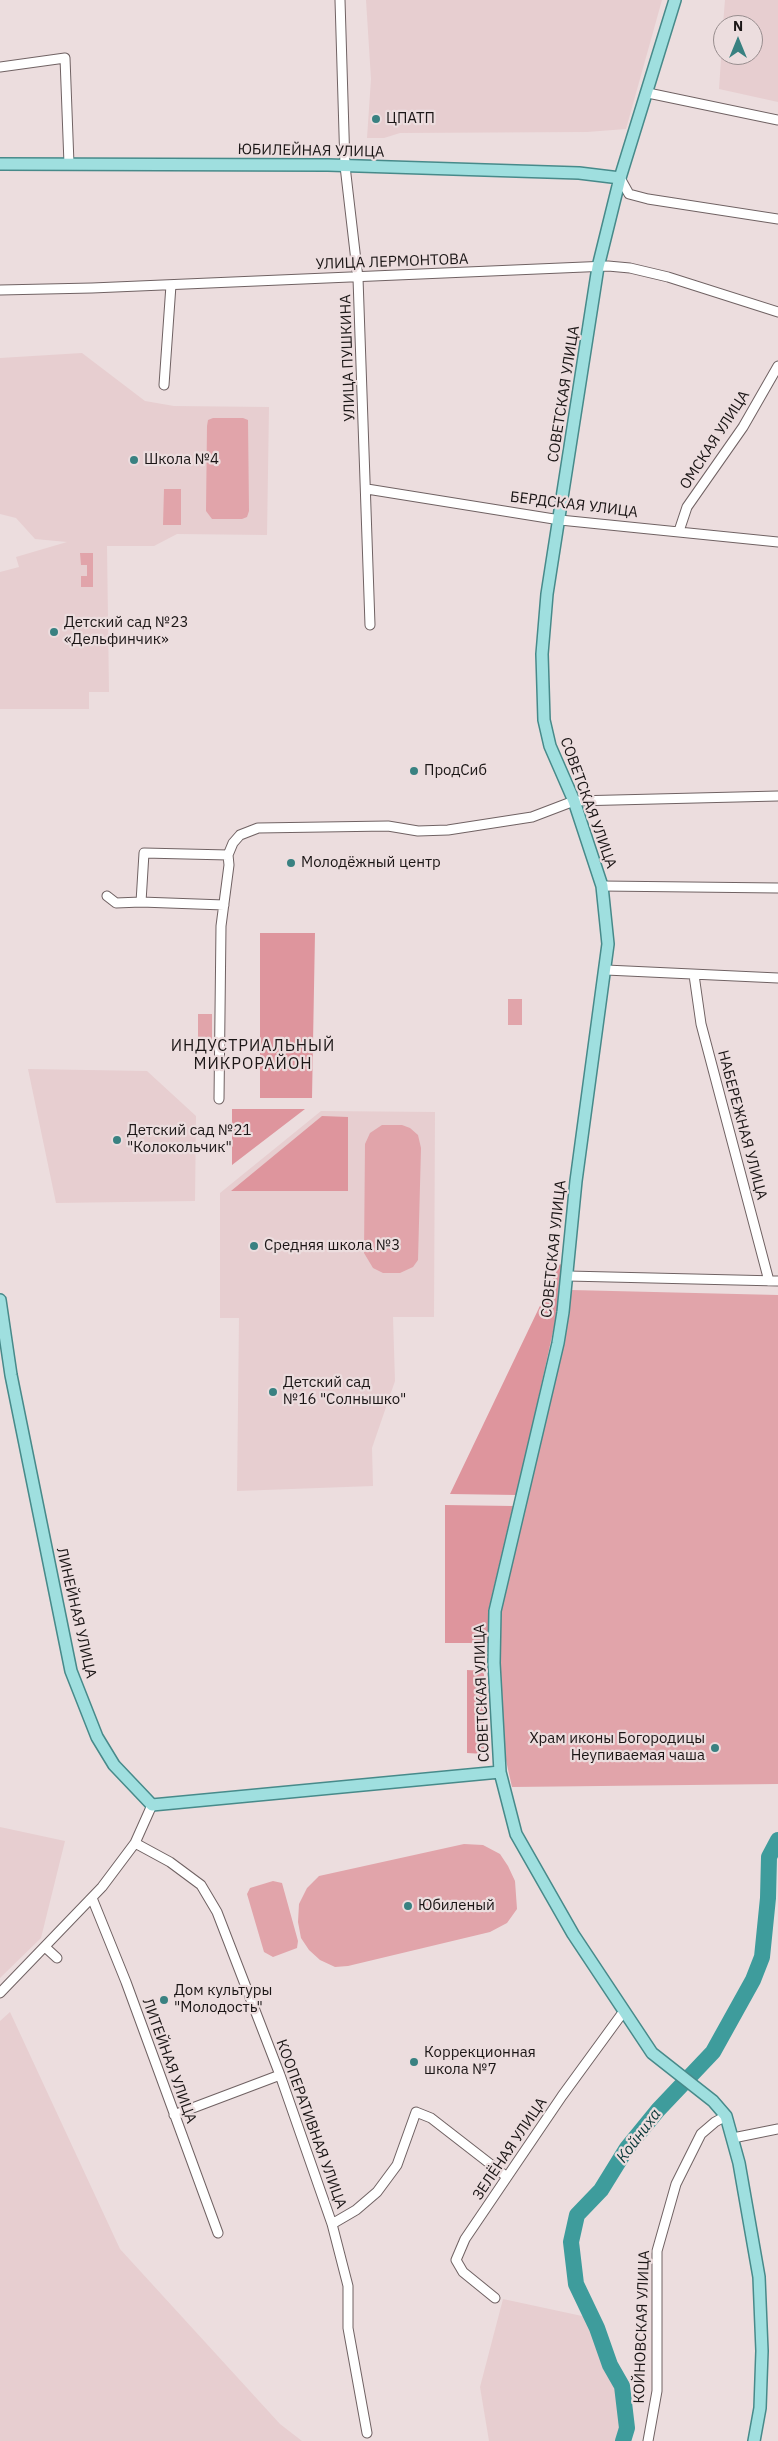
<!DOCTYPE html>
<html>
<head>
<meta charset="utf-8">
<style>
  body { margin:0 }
  #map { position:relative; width:778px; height:2441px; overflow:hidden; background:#ecddde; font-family:"IBM Plex Sans",sans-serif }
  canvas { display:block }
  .north { position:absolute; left:713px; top:15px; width:50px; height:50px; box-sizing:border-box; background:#ecddde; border:1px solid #988d8e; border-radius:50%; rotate:0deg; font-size:14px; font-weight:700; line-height:20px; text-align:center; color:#1b1616 }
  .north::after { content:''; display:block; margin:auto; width:18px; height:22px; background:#398181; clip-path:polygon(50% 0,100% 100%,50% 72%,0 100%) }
</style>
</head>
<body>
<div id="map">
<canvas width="778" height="2441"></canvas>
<div class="north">N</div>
</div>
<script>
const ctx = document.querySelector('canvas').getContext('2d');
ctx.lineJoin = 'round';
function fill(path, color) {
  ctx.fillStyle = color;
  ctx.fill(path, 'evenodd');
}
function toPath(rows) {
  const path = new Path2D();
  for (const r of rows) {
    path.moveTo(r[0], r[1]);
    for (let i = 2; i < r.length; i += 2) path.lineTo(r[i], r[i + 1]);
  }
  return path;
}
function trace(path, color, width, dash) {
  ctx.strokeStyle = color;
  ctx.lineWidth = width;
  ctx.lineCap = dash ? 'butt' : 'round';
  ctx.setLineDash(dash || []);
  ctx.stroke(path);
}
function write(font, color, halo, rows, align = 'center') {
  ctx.font = font + ' "IBM Plex Sans",sans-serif';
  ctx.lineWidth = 4.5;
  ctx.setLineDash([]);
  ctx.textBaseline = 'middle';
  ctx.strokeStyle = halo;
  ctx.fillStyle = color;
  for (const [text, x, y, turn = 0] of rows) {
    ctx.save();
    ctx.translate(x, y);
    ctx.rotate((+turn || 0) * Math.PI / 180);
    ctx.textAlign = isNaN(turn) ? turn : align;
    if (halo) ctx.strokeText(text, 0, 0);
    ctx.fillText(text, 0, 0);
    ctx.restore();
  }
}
const built = toPath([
  [366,0,662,0,626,129,587,132,400,133,384,138,367,138,371,79],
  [725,0,778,0,778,102,719,89,723,30,723,55,753,55,753,25,723,25],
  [82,353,145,401,174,406,269,407,267,535,177,534,154,546,107,546,109,692,89,692,89,709,0,709,0,572,19,567,16,557,67,542,35,539,16,518,0,514,0,358],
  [28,1069,147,1071,196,1116,195,1201,56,1203],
  [321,1111,435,1112,434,1317,393,1317,395,1381,372,1448,373,1486,237,1491,239,1318,220,1318,220,1193],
  [0,1827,65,1841,41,1938,0,1978],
  [10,2012,120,2249,280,2424,302,2441,0,2441,0,2021],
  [503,2299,596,2319,633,2411,623,2441,489,2441,480,2387]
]);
const green = toPath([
  [213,418,243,418,248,420,249,511,247,517,242,519,212,519,206,511,207,426,208,420],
  [164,489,181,489,181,525,163,525],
  [80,553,93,553,93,587,81,587,81,576,87,576,87,565,81,565],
  [508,999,522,999,522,1025,508,1025],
  [198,1014,212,1014,212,1040,198,1040],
  [382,1125,402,1125,410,1128,418,1135,421,1148,418,1260,413,1267,400,1273,383,1273,373,1268,364,1253,365,1144,370,1133],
  [571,1290,778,1295,778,1784,512,1787,503,1747,497,1614,557,1374,566,1332],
  [464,1844,483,1845,500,1854,508,1866,515,1881,517,1909,507,1923,490,1932,348,1966,335,1967,320,1960,309,1950,301,1938,298,1922,299,1904,307,1888,319,1876],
  [273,1881,282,1883,298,1941,297,1948,273,1957,264,1952,247,1894,250,1888]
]);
const forest = toPath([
  [260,933,315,933,312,1098,260,1098],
  [232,1109,305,1109,232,1165],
  [322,1116,348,1117,348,1191,231,1191],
  [560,1264,565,1268,556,1318,517,1495,450,1494],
  [445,1505,513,1506,488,1612,489,1643,445,1643],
  [467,1670,484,1671,484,1754,467,1753]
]);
const river = toPath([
  [623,2441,627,2428,622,2386,610,2365,597,2328,576,2284,571,2242,577,2215,601,2190,627,2148,658,2110,713,2052,753,1980,762,1957,768,1898,769,1857,778,1840]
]);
const minor = toPath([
  [340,0,345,166,358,278,370,625],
  [0,67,65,58,69,164],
  [648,93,778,120],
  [620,178,629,194,648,199,778,219],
  [0,290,92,288,608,266,630,268,668,277,778,312],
  [164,385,171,285],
  [367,489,560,520,778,542],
  [679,531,687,507,743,427,778,366],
  [602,886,778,888],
  [107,896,116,903,141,902],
  [224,905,141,902,144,853,228,855],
  [606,970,778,978],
  [694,975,701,1024,769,1281],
  [219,1099,221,926,229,865,228,855,233,843,240,835,258,828,388,826,418,831,448,830,532,817,574,801,778,796],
  [568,1276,778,1281],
  [135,1843,170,1862,201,1885,217,1912,280,2075,332,2224,348,2286,348,2328,367,2433],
  [92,1898,126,1982,218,2233],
  [45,1947,57,1958],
  [0,1993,102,1887,135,1843,152,1805],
  [174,2115,280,2075],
  [733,2138,778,2129],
  [332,2224,356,2210,377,2192,397,2165,416,2112,431,2118,507,2177],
  [495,2298,463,2272,456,2260,465,2239,562,2096,624,2011],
  [648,2441,657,2391,657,2251,676,2184,701,2134,715,2122,726,2116]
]);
const major = toPath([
  [675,0,620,178,598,267,547,594,542,654,544,720,550,746,574,801,602,886,608,944,576,1181,563,1312,558,1343,495,1611,494,1663,500,1772,516,1834,573,1934,652,2053,713,2101,726,2116,739,2163,759,2277,762,2351,760,2408,754,2441],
  [0,164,328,165,579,173,620,178],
  [0,1300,11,1375,71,1671,97,1737,114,1765,152,1805,500,1772]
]);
const markers = [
  [376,119,5,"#398181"],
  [134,460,5,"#398181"],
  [54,632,5,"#398181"],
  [414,771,5,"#398181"],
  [291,863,5,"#398181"],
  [117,1140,5,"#398181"],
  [254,1246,5,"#398181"],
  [273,1392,5,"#398181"],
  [715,1748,5,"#398181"],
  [408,1906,5,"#398181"],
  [164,2000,5,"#398181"],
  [414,2062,5,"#398181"]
];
const poiNames = [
  ["ЦПАТП",386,119],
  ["Школа №4",144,460],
  ["Детский сад №23",64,623],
  ["«Дельфинчик»",64,640],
  ["ПродСиб",424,771],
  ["Молодёжный центр",301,863],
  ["Детский сад №21",127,1131],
  ["\"Колокольчик\"",127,1148],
  ["Средняя школа №3",264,1246],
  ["Детский сад",283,1383],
  ["№16 \"Солнышко\"",283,1400],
  ["Храм иконы Богородицы",705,1739,"right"],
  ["Неупиваемая чаша",705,1756,"right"],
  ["Юбиленый",418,1906],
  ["Дом культуры",174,1991],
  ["\"Молодость\"",174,2008],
  ["Коррекционная",424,2053],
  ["школа №7",424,2070]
];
const streetNames = [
  ["ЮБИЛЕЙНАЯ УЛИЦА",311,151,1],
  ["УЛИЦА ЛЕРМОНТОВА",392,262,-2],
  ["УЛИЦА ПУШКИНА",348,358,-92],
  ["СОВЕТСКАЯ УЛИЦА",564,394,-81],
  ["ОМСКАЯ УЛИЦА",715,440,-57],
  ["БЕРДСКАЯ УЛИЦА",574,505,7],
  ["СОВЕТСКАЯ УЛИЦА",588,803,70],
  ["НАБЕРЕЖНАЯ УЛИЦА",742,1125,75],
  ["СОВЕТСКАЯ УЛИЦА",554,1249,-84],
  ["ЛИНЕЙНАЯ УЛИЦА",76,1613,77],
  ["СОВЕТСКАЯ УЛИЦА",482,1693,-92],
  ["ЛИТЕЙНАЯ УЛИЦА",169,2061,70],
  ["КООПЕРАТИВНАЯ УЛИЦА",311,2124,70],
  ["ЗЕЛЁНАЯ УЛИЦА",510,2149,-56],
  ["КОЙНОВСКАЯ УЛИЦА",642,2327,-88]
];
const neighbourhoodNames = [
  ["ИНДУСТРИАЛЬНЫЙ",253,1046],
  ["МИКРОРАЙОН",253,1064]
];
const waterNames = [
  ["Койниха",639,2136,-53]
];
fill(built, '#e7ced0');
fill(green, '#e1a4aa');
fill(forest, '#de959d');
trace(river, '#3e9c9c', 16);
trace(minor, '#706263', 11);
trace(major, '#478a8a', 14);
trace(minor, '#fff', 9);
trace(major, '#9fdfdf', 11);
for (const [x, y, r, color] of markers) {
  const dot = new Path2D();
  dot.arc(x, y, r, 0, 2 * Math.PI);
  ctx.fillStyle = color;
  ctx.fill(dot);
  trace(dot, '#ecddde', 2);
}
write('15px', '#1b1616', '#ecddde', poiNames, 'left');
write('15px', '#1b1616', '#ecddde', streetNames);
ctx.letterSpacing = '1px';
write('16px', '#1b1616', '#ecddde', neighbourhoodNames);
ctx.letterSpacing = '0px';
write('italic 16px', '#083636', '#ecddde', waterNames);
</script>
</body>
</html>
